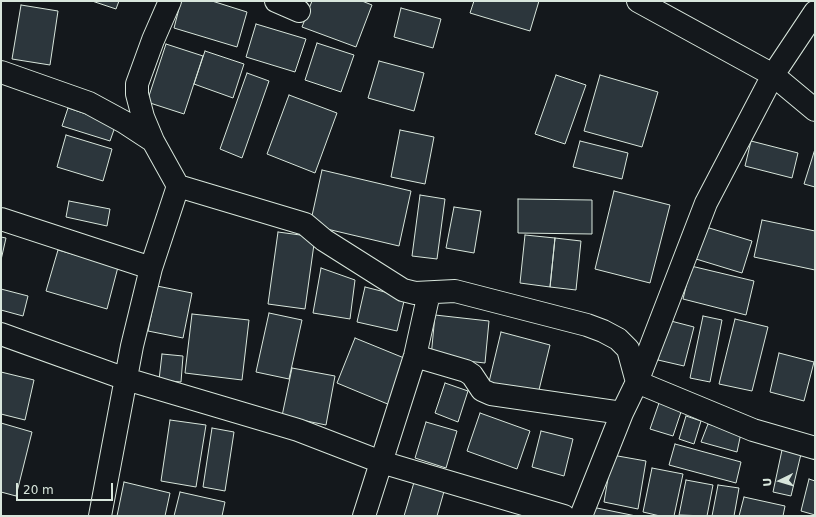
<!DOCTYPE html>
<html>
<head>
<meta charset="utf-8">
<style>
  body { margin:0 }
  #map { position:relative; width:816px; height:517px; overflow:hidden; background:#14181c; font-family:"DejaVu Sans",sans-serif }
  canvas { display:block }
  .frame { position:absolute; inset:0; border:2px solid #d8e6dc; pointer-events:none }
  .north { position:absolute; left:760px; top:461px; width:40px; height:40px; -webkit-text-stroke:3px #14181c; paint-order:stroke; rotate:265deg; font-size:11px; font-weight:700; line-height:16px; text-align:center; color:#d8e6dc }
  .north::after { content:''; display:block; margin:auto; width:14px; height:18px; background:#d8e6dc; clip-path:polygon(50% 0,100% 100%,50% 72%,0 100%) }
  .scale { position:absolute; left:16px; top:483px; width:97px; height:18px; box-sizing:border-box; border:2px solid #d8e6dc; border-top:0; padding-left:5px; font-size:12px; line-height:14px; white-space:nowrap; color:#d8e6dc; -webkit-text-stroke:3px #14181c; paint-order:stroke }
</style>
</head>
<body>
<div id="map">
<canvas width="816" height="517"></canvas>
<div class="frame"></div>
<div class="north">U</div>
<div class="scale">20 m</div>
</div>
<script>
const ctx = document.querySelector('canvas').getContext('2d');
ctx.lineJoin = 'round';
function fill(path, color) {
  ctx.fillStyle = color;
  ctx.fill(path, 'evenodd');
}
function toPath(rows) {
  const path = new Path2D();
  for (const r of rows) {
    path.moveTo(r[0], r[1]);
    for (let i = 2; i < r.length; i += 2) path.lineTo(r[i], r[i + 1]);
  }
  return path;
}
function trace(path, color, width, dash) {
  ctx.strokeStyle = color;
  ctx.lineWidth = width;
  ctx.lineCap = dash ? 'butt' : 'round';
  ctx.setLineDash(dash || []);
  ctx.stroke(path);
}
const building = toPath([
  [92,1,119,1,116,9,92,1],
  [181,1,212,1,247,12,237,47,174,28,181,1],
  [312,1,362,1,372,5,356,47,302,27,312,1],
  [474,1,539,1,530,31,470,13,474,1],
  [21,5,58,11,50,65,12,59,21,5],
  [401,8,441,19,433,48,394,37,401,8],
  [256,24,306,39,295,72,246,57,256,24],
  [317,43,354,55,341,92,305,80,317,43],
  [166,44,203,56,184,114,147,102,166,44],
  [205,51,244,64,233,98,194,84,205,51],
  [379,61,424,73,414,111,368,98,379,61],
  [247,73,269,81,242,158,220,149,247,73],
  [556,75,586,85,565,144,535,134,556,75],
  [600,75,658,92,642,147,584,131,600,75],
  [289,95,337,113,315,173,267,154,289,95],
  [68,108,116,124,110,141,62,126,68,108],
  [400,130,434,137,425,184,391,177,400,130],
  [66,135,112,149,103,181,57,167,66,135],
  [580,141,628,153,622,179,573,167,580,141],
  [751,141,798,153,792,178,745,166,751,141],
  [815,149,815,187,804,184,815,149],
  [322,170,411,191,399,246,310,225,322,170],
  [614,191,670,205,650,283,595,269,614,191],
  [420,195,445,199,437,259,412,256,420,195],
  [518,199,592,200,592,234,518,233,518,199],
  [69,201,110,209,107,226,66,217,69,201],
  [454,207,481,211,474,253,446,248,454,207],
  [762,220,815,231,815,270,754,257,762,220],
  [706,227,752,241,742,273,696,259,706,227],
  [278,232,315,237,305,309,268,304,278,232],
  [525,235,555,238,550,287,520,283,525,235],
  [1,237,6,238,1,260,1,237],
  [555,238,581,241,576,290,550,287,555,238],
  [58,250,118,267,107,309,46,291,58,250],
  [691,266,754,281,746,315,683,299,691,266],
  [321,268,355,280,350,319,313,313,321,268],
  [157,286,192,293,183,338,148,331,157,286],
  [365,287,405,297,397,331,357,322,365,287],
  [1,289,28,296,23,316,1,310,1,289],
  [269,313,302,320,289,379,256,372,269,313],
  [192,314,249,320,242,380,185,373,192,314],
  [435,315,489,321,485,363,431,357,435,315],
  [703,316,722,320,710,382,690,378,703,316],
  [735,319,768,327,752,391,719,384,735,319],
  [667,320,694,327,684,366,658,360,667,320],
  [501,332,550,345,538,394,489,382,501,332],
  [355,338,409,360,390,405,337,383,355,338],
  [779,353,814,362,804,401,770,392,779,353],
  [162,354,183,356,181,382,159,380,162,354],
  [292,368,335,376,326,425,282,416,292,368],
  [1,372,34,380,25,420,1,414,1,372],
  [445,383,468,391,458,422,435,413,445,383],
  [659,403,682,409,673,436,650,429,659,403],
  [480,413,530,431,517,469,467,451,480,413],
  [686,416,701,421,694,444,679,439,686,416],
  [170,420,206,425,196,487,161,481,170,420],
  [426,422,457,431,446,468,415,458,426,422],
  [1,423,32,432,16,496,1,492,1,423],
  [708,424,741,433,737,452,701,442,708,424],
  [212,428,234,432,225,491,203,487,212,428],
  [541,431,573,439,564,476,532,467,541,431],
  [675,444,741,462,736,483,669,465,675,444],
  [782,450,801,454,791,496,773,492,782,450],
  [612,455,646,461,638,509,604,502,612,455],
  [652,468,683,474,674,516,660,516,643,512,652,468],
  [415,479,445,488,437,516,404,516,415,479],
  [809,479,815,481,815,515,801,511,809,479],
  [686,480,713,485,707,516,679,515,686,480],
  [124,482,170,493,165,516,117,516,124,482],
  [718,485,739,488,734,516,712,516,718,485],
  [180,492,225,502,222,516,174,516,180,492],
  [744,497,785,506,783,516,739,516,744,497],
  [592,507,636,516,590,516,592,507]
]);
const street = toPath([
  [276,1,299,11],
  [638,1,773,75,815,110],
  [1,72,89,103,124,122,153,141,178,186,305,224,324,240,403,290,415,293,455,291,587,325,603,331,618,339,628,349,637,382,753,430,815,448],
  [153,141,143,117,137,94,137,84,153,40,170,1],
  [1,219,151,268],
  [1,334,126,379,298,430,381,462,564,516],
  [415,356,466,371,472,375,482,390,491,394,622,413],
  [100,516,132,346,151,268,178,186],
  [364,516,415,356,429,293],
  [581,516,622,413,637,382,706,203,773,75,815,12]
]);
fill(building, '#2c363c');
trace(building, '#d8e6dc', 1);
trace(street, '#d8e6dc', 24);
trace(street, '#14181c', 22);
</script>
</body>
</html>
